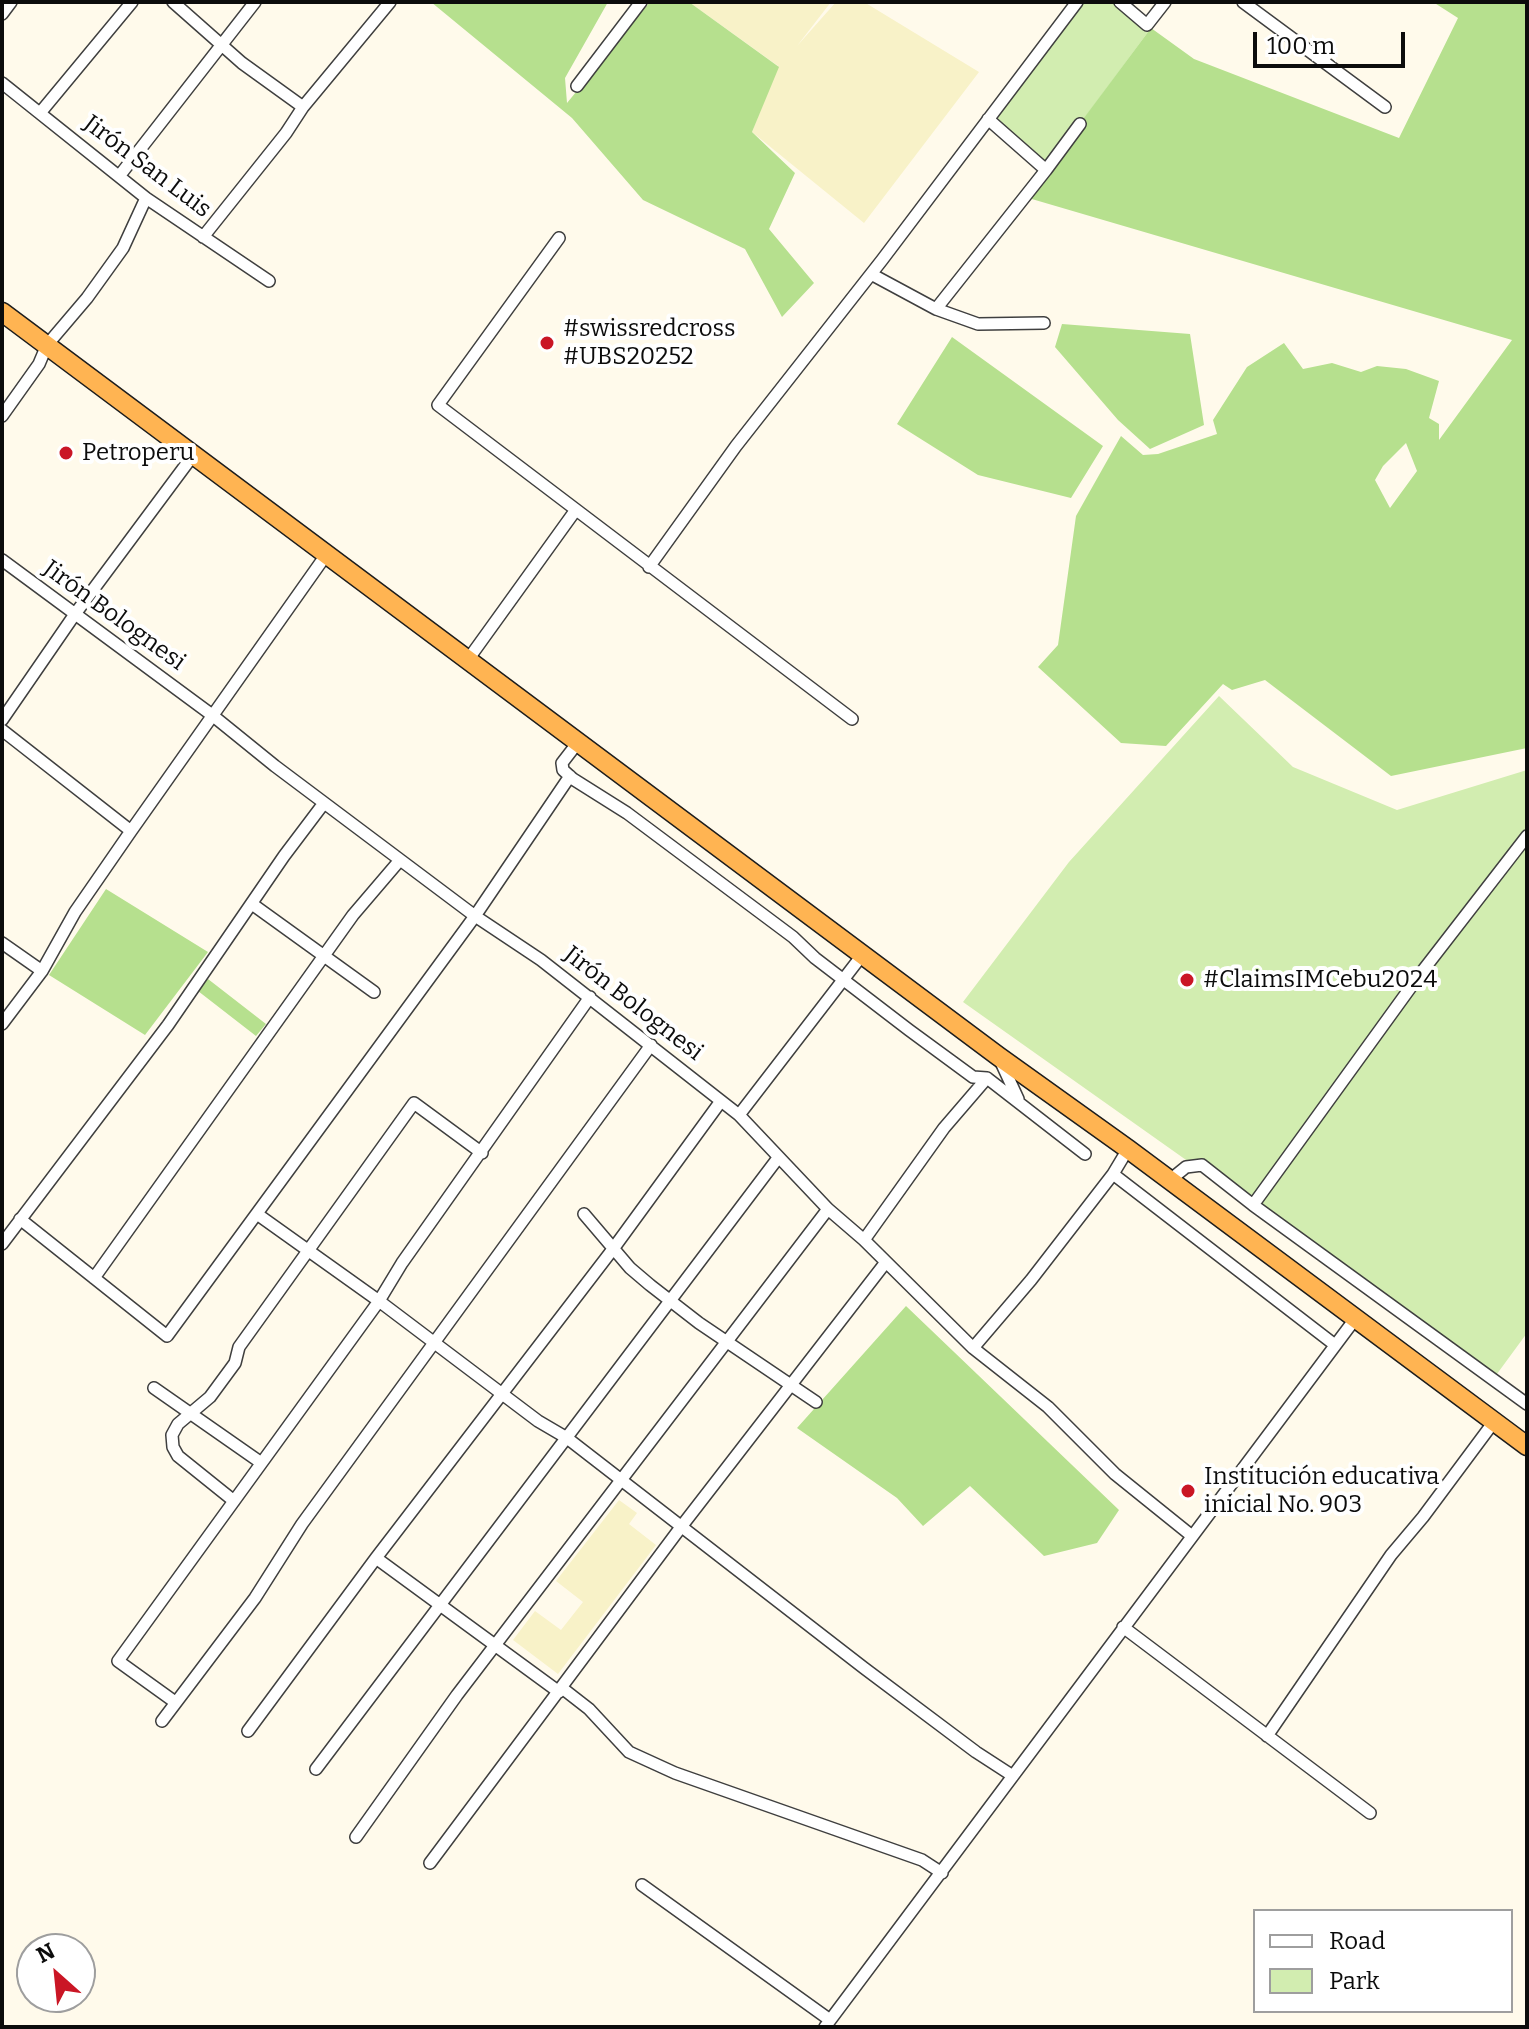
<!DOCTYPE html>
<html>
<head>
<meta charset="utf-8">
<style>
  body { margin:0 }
  #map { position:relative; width:1529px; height:2029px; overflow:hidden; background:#fffaeb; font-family:Bitter,serif }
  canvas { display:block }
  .frame { position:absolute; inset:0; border:4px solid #0c0c0c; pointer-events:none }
  .legend { position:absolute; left:1253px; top:1909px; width:260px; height:104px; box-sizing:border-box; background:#fff; border:2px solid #9e9e9e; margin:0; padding:10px 14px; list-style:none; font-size:24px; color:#0c0c0c }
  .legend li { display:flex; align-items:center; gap:16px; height:40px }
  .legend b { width:40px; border:2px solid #9e9e9e }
  .north { position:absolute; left:16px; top:1933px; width:80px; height:80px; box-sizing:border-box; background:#fff; border:2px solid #9e9e9e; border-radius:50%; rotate:333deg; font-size:22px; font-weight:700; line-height:32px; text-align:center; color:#0c0c0c }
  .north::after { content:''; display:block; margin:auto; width:28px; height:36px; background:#ca1625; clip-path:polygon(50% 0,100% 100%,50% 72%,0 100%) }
  .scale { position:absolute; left:1253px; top:32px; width:152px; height:36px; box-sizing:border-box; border:4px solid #0c0c0c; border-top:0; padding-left:10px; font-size:24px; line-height:28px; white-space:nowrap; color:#0c0c0c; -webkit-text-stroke:6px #fff; paint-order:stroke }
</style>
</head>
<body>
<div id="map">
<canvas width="1529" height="2029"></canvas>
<div class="frame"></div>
<ul class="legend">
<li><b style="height:10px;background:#fff"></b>Road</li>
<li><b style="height:22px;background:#d2edb0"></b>Park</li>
</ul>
<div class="north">N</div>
<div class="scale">100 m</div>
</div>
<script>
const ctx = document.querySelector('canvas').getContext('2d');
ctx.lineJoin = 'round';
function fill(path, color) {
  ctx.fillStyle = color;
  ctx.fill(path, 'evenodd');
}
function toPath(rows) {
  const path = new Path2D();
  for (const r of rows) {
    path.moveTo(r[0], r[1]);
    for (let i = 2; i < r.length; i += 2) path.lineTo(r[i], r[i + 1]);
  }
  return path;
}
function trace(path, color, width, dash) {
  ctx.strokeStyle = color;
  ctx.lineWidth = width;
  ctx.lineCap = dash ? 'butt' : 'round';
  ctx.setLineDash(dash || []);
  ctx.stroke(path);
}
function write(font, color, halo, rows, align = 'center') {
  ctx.font = font + ' Bitter,serif';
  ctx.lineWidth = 8;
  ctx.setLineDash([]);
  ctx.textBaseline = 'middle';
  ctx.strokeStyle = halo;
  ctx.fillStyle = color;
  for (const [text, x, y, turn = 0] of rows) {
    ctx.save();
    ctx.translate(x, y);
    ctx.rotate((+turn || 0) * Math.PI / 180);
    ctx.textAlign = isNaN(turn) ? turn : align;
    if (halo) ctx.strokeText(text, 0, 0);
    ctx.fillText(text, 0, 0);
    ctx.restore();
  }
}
const farmland = toPath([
  [689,2,831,2,797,46,836,2,864,2,979,72,864,223,752,132,778,66],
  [619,1500,637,1513,629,1524,656,1545,558,1674,513,1640,535,1611,561,1630,583,1602,556,1581]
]);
const green = toPath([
  [1077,2,1116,2,1151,28,1046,170,990,121],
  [1219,696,1293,767,1397,810,1527,770,1527,1333,1494,1378,963,1002,1069,862]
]);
const forest = toPath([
  [431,2,608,2,565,78,567,103,650,2,689,2,779,67,752,132,795,173,769,229,814,283,782,317,745,249,643,200,572,118],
  [1433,2,1527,2,1527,748,1391,776,1265,680,1232,690,1223,684,1166,746,1121,743,1038,667,1058,645,1076,516,1121,436,1143,455,1158,454,1217,434,1213,420,1247,367,1284,343,1303,369,1332,363,1361,372,1377,366,1406,369,1439,381,1429,418,1439,424,1439,440,1512,340,1025,197,1151,28,1194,59,1399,138,1458,18],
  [1406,443,1417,471,1390,508,1375,480,1383,466],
  [1062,324,1190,334,1204,425,1150,449,1118,420,1055,347],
  [952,337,1103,446,1071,498,978,475,897,424],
  [106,889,208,952,145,1035,49,975],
  [208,979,266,1024,256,1036,198,991],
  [906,1306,1119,1510,1097,1543,1044,1556,970,1486,923,1526,897,1498,797,1428]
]);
const minor = toPath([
  [173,2,242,63,303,107],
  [1120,2,1147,25,1165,2],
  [1243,2,1385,107],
  [2,14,11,2],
  [2,83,146,198,269,281],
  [577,86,641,2],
  [40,113,132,2],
  [988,119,1046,170,1080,124],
  [120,175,255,2],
  [203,237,286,133,303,107,390,2],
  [559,238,438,405,852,719],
  [871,274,936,309,1046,170],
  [936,309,978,324,1044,323],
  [2,416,39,364,47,345,87,298,123,248,146,198],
  [2,560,212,715,275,766,475,916,541,960,739,1115,828,1209,864,1240,973,1348,1048,1407,1115,1474,1192,1536],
  [649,567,736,446,882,260,1077,2],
  [467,661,575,511],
  [2,720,75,614,194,454],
  [2,730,131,831],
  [579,741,562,763,563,770,573,779,627,813,793,937,815,958,909,1030,973,1077,987,1078,1085,1154],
  [252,904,374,992],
  [2,943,42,971],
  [2,1024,42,971,75,912,131,831,326,555],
  [1000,1060,1018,1099],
  [739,1115,863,954],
  [1113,1174,1335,1345],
  [1170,1180,1186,1167,1202,1165,1253,1205,1527,1404],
  [1253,1205,1421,973,1527,836],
  [257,1214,379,1301,538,1421,567,1438,864,1668,976,1752,1013,1776],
  [584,1214,630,1268,650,1285,699,1323,816,1402],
  [20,1219,167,1336,475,916,570,776],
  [864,1240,944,1128,987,1078],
  [2,1244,168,1025,284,856,324,803],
  [94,1278,353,915,400,860],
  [973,1348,1031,1280,1113,1174,1128,1149],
  [154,1388,260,1462],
  [234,1501,178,1456,173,1447,172,1435,178,1424,210,1397,235,1363,239,1347,414,1103,482,1153],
  [376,1558,559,1692],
  [1123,1627,1370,1813],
  [562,1688,589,1709,629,1752,675,1773,922,1860,942,1873],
  [175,1702,118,1661,379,1301,402,1263,590,997],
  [162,1721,255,1598,302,1524,651,1045],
  [248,1731,376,1558,613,1249,721,1101],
  [1267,1736,1391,1555,1423,1517,1493,1423],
  [316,1769,778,1158],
  [356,1837,457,1695,828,1209],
  [430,1863,681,1527,886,1262],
  [642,1885,830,2020],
  [825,2027,1355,1319]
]);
const trunk = toPath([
  [2,312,998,1056,1128,1149,1527,1446]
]);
const markers = [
  [547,343,8,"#ca1625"],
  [66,453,8,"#ca1625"],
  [1187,980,8,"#ca1625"],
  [1188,1491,8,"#ca1625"]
];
const streetNames = [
  ["Jirón San Luis",147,167,37],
  ["Jirón Bolognesi",114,616,36],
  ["Jirón Bolognesi",633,1004,38]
];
const poiNames = [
  ["#swissredcross",563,329],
  ["#UBS20252",563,357],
  ["Petroperu",82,453],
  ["#ClaimsIMCebu2024",1203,980],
  ["Institución educativa",1204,1477],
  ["inicial No. 903",1204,1505]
];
fill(farmland, '#f8f2c8');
fill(green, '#d2edb0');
fill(forest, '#b6e08e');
trace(minor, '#3f3f3f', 14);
trace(trunk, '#1d1d1d', 21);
trace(minor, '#fff', 11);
trace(trunk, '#ffb452', 18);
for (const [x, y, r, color] of markers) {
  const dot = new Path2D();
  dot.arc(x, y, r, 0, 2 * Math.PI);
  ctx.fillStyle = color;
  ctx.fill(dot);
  trace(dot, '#fff', 3);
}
write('24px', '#0c0c0c', '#fff', streetNames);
write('24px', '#0c0c0c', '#fff', poiNames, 'left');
</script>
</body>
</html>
